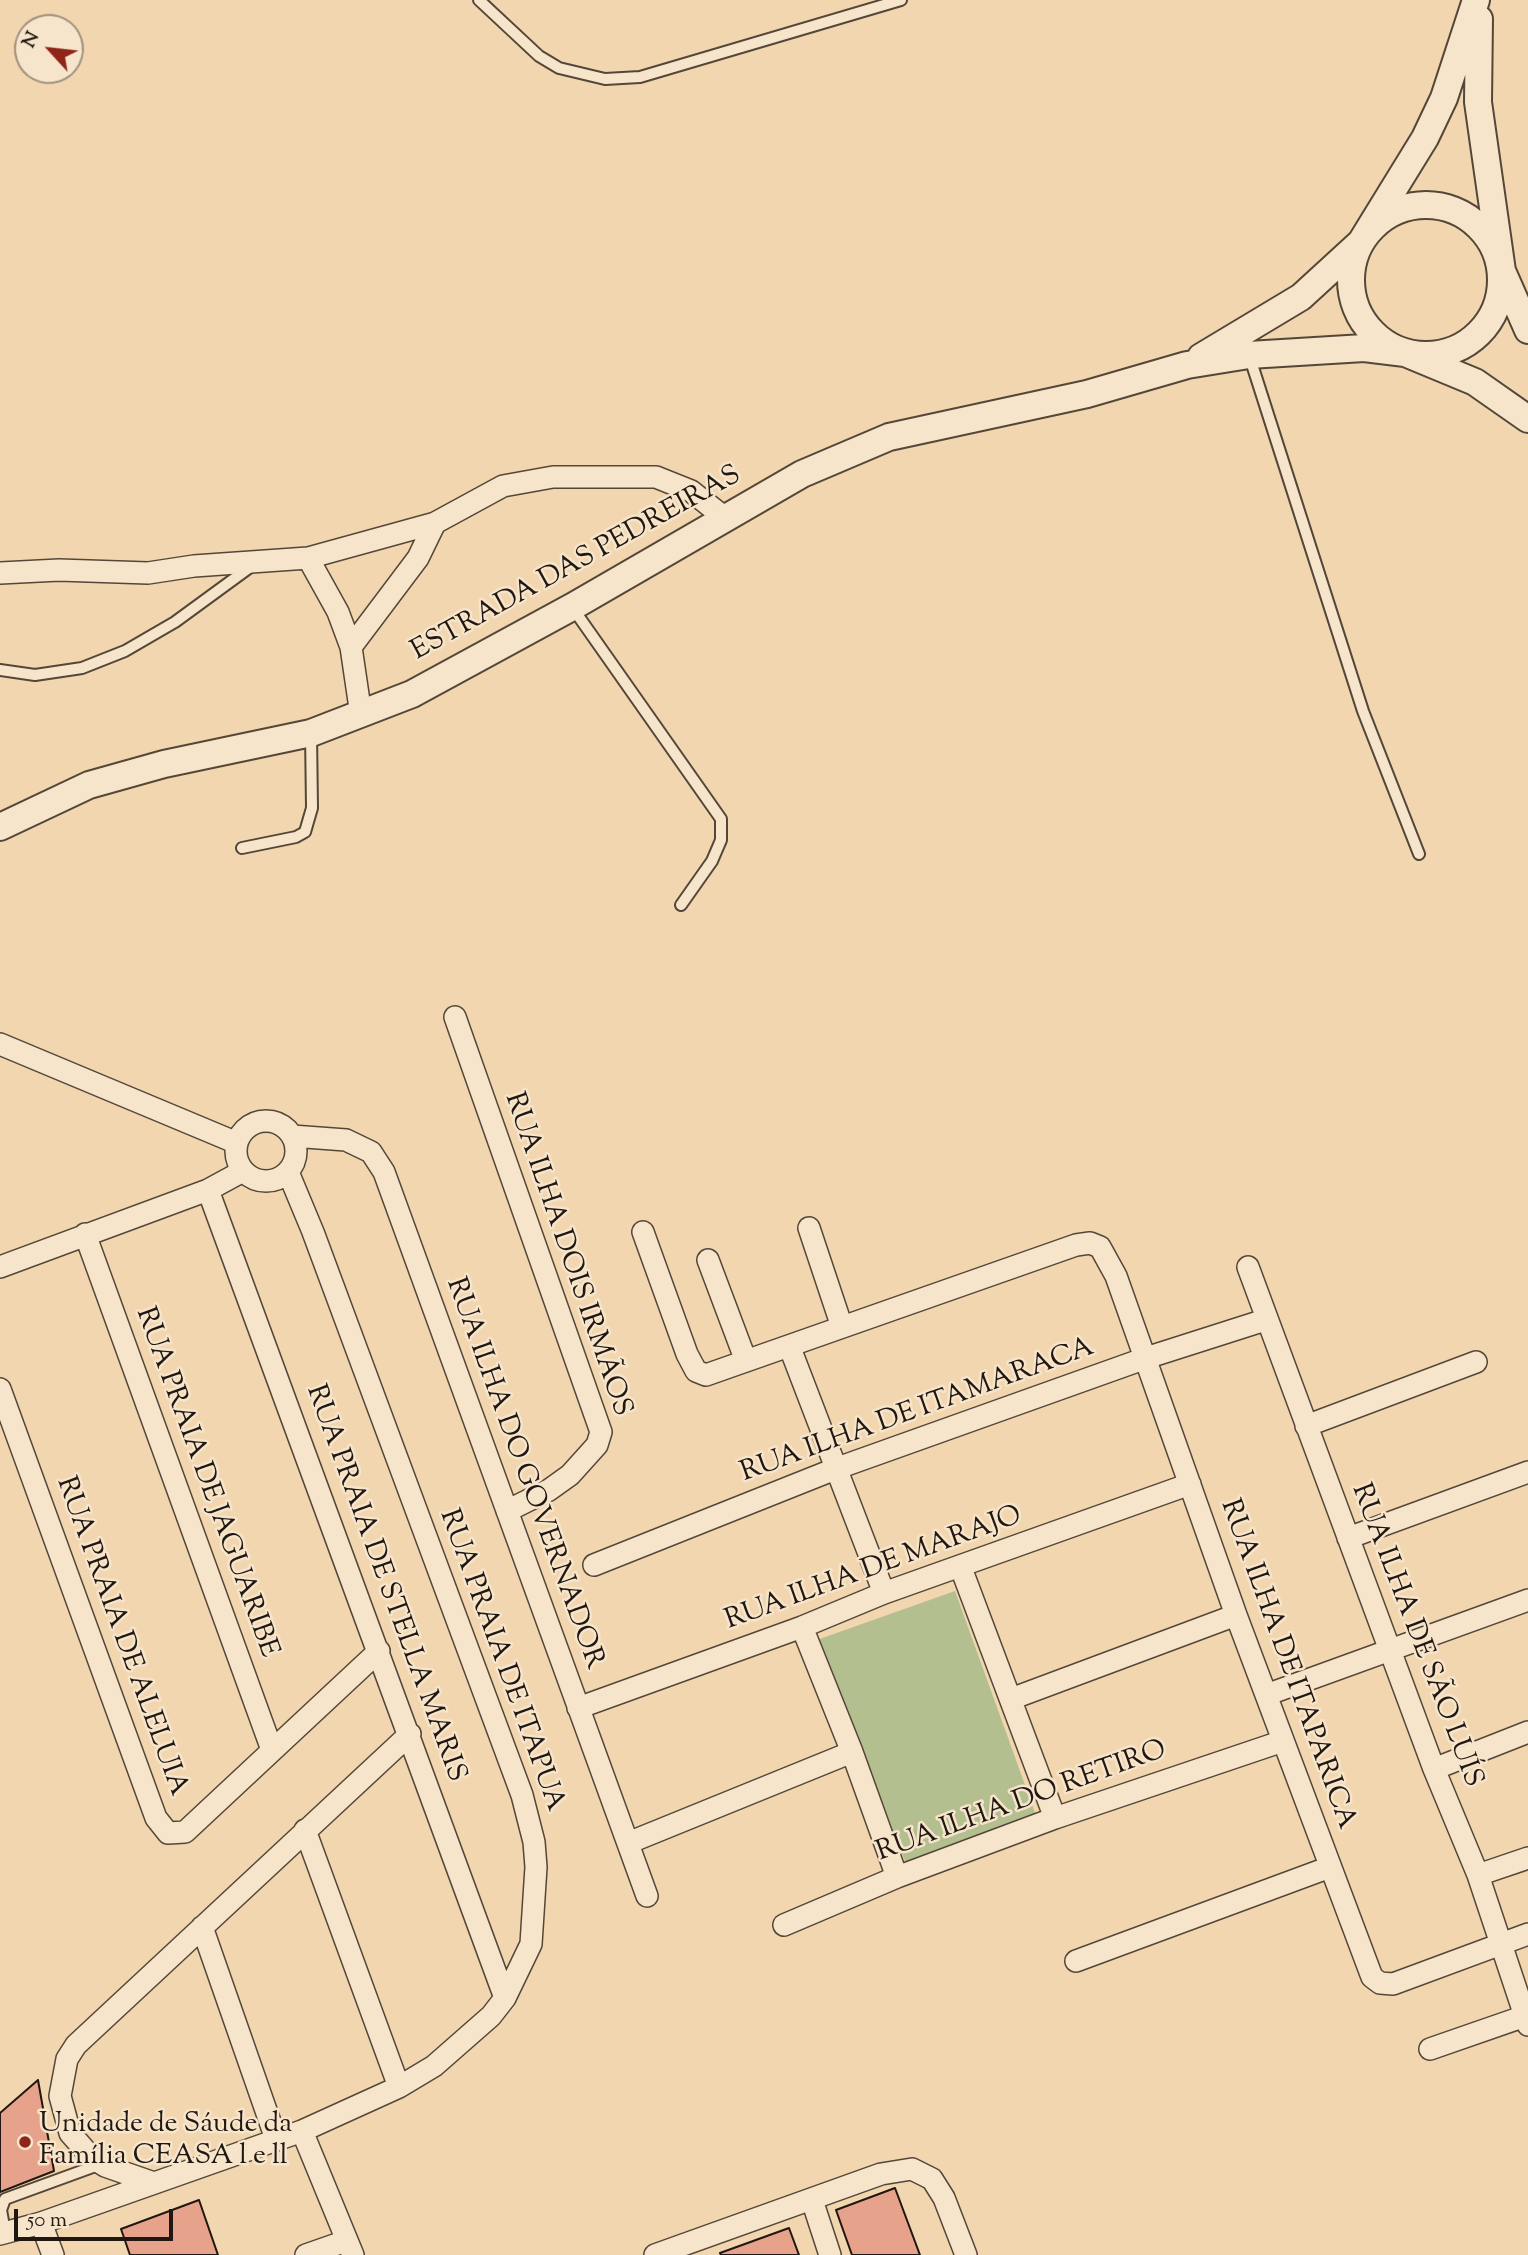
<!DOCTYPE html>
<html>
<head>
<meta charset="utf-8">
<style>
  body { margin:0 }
  #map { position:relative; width:1528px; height:2255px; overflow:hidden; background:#f1d6af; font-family:"Sorts Mill Goudy",serif }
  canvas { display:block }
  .north { position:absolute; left:14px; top:14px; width:70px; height:70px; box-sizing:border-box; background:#f6e4cb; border:2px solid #a09280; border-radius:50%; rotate:297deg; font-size:19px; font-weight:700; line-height:28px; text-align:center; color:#201710 }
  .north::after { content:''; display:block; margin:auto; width:24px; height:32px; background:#8f2418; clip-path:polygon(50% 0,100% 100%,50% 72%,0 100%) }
  .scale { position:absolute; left:14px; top:2209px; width:159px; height:32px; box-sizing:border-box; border:4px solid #201710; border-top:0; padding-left:9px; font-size:21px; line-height:24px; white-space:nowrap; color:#201710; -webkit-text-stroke:5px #f6e4cb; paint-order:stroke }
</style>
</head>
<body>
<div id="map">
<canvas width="1528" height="2255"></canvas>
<div class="north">N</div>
<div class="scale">50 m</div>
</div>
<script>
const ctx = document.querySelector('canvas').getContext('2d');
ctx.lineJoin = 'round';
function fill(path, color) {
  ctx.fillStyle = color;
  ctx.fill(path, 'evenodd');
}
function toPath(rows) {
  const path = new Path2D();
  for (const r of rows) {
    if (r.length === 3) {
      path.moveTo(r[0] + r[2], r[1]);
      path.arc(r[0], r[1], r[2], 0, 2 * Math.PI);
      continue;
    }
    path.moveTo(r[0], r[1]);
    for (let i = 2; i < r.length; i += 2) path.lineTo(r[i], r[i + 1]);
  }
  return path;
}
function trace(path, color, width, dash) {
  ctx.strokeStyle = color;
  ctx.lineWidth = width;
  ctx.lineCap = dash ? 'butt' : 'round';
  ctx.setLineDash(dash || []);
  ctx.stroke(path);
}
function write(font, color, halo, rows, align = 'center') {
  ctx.font = font + ' "Sorts Mill Goudy",serif';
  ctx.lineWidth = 5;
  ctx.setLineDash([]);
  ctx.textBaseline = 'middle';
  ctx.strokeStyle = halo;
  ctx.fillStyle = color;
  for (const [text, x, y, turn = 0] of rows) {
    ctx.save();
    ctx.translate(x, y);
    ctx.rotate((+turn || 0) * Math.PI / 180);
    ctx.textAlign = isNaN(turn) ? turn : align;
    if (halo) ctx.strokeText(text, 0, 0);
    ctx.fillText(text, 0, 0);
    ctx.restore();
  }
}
const green = toPath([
  [955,1591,1038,1821,907,1866,814,1641]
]);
const building = toPath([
  [38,2080,54,2171,0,2192,0,2113,38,2080],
  [895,2188,920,2255,852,2255,836,2210,895,2188],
  [199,2200,218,2255,130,2255,121,2229,199,2200],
  [789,2228,799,2255,721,2255,720,2253,789,2228]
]);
const service = toPath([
  [479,0,539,56,559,68,605,79,640,77,901,0],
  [1249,355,1363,711,1419,854],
  [572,607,721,819,721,840,712,861,681,905],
  [0,670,35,675,82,668,125,651,175,622,253,565],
  [242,848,296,837,305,832,312,808,311,733],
  [5,2232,1,2210,5,2199,101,2164]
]);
const minor = toPath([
  [308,558,338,612,351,647,361,715],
  [0,573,59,570,148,573,194,566,308,558,435,523,503,486,553,477,656,477,691,491,725,518],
  [351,647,418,558,435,523],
  [455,1017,601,1432,597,1445,570,1475,549,1490,507,1511],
  [0,1044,237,1143],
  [266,1151,30],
  [292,1136,346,1140,371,1152,384,1172,647,1896],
  [208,1190,505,1998],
  [809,1228,842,1327],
  [643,1232,687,1354,696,1371,706,1375,1076,1245,1090,1243,1100,1247,1116,1276,1236,1615,1372,1977,1380,1983,1393,1984,1528,1934],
  [85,1234,272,1750],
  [708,1260,746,1361],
  [0,1267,208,1190,243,1171],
  [1248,1267,1434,1769,1478,1875,1528,2025],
  [790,1348,884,1593],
  [0,1389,156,1818,168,1833,185,1832,379,1651],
  [1306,1426,1476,1362],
  [1348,1538,1528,1472],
  [594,1565,835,1469,1146,1358,1265,1320],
  [961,1568,1055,1818],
  [802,1627,852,1752,897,1877],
  [1266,1695,1528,1600],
  [1011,1699,1236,1615],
  [578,1708,802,1627,884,1593,1190,1484],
  [1434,1769,1528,1732],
  [305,1830,399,2087],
  [628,1843,852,1752],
  [1478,1875,1528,1858],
  [784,1925,897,1877,1055,1818,1283,1741],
  [202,1927,276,2139],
  [1076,1961,1330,1867],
  [1430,2049,1528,2015],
  [302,2131,353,2255],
  [151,2182,105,2166,91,2157,70,2133,60,2096,67,2059,76,2045,410,1734],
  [812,2200,830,2255],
  [41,2223,53,2255],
  [0,2234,41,2223,302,2131,399,2087,434,2066,491,2016,505,1998,531,1944,536,1867,534,1842,522,1795,313,1232,288,1172],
  [306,2255,346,2241],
  [655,2255,881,2174,912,2169,932,2179,944,2198,966,2255]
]);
const tertiary = toPath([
  [1479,19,1478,102,1502,271,1528,330],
  [1426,280,75],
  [1201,357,1301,297,1361,242,1425,138,1444,98,1476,0],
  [0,827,89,785,164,764,311,733,412,694,572,607,802,474,889,437,1087,394,1187,365,1249,355,1364,348,1405,353,1475,382,1528,419]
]);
const markers = [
  [25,2142,7,"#8f2418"]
];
const streetNames = [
  ["ESTRADA DAS PEDREIRAS",577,565,-29],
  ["RUA ILHA DOIS IRMÃOS",566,1255,71],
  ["RUA ILHA DE ITAMARACA",918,1412,-20],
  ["RUA ILHA DO GOVERNADOR",523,1474,70],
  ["RUA PRAIA DE JAGUARIBE",205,1483,70],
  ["RUA ILHA DE MARAJO",874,1570,-20],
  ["RUA PRAIA DE STELLA MARIS",384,1584,70],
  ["RUA ILHA DE SÃO LUÍS",1415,1636,69],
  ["RUA PRAIA DE ALELUIA",120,1637,70],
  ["RUA PRAIA DE ITAPUA",500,1661,70],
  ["RUA ILHA DE ITAPARICA",1286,1665,70],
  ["RUA ILHA DO RETIRO",1022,1803,-20]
];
const poiNames = [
  ["Unidade de Sáude da",39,2126],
  ["Família CEASA l e ll",39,2158]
];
fill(green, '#b4bf90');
fill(building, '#e6a28a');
trace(building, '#201710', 2);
trace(service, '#544738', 14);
trace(minor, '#544738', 24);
trace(tertiary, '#544738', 30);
trace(service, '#f6e4cb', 10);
trace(minor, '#f6e4cb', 21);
trace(tertiary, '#f6e4cb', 26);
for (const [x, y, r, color] of markers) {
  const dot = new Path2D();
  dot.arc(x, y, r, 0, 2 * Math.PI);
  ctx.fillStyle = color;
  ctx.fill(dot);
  trace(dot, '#f6e4cb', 2.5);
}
write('28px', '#201710', '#f6e4cb', streetNames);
write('28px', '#201710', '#f6e4cb', poiNames, 'left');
</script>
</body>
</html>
